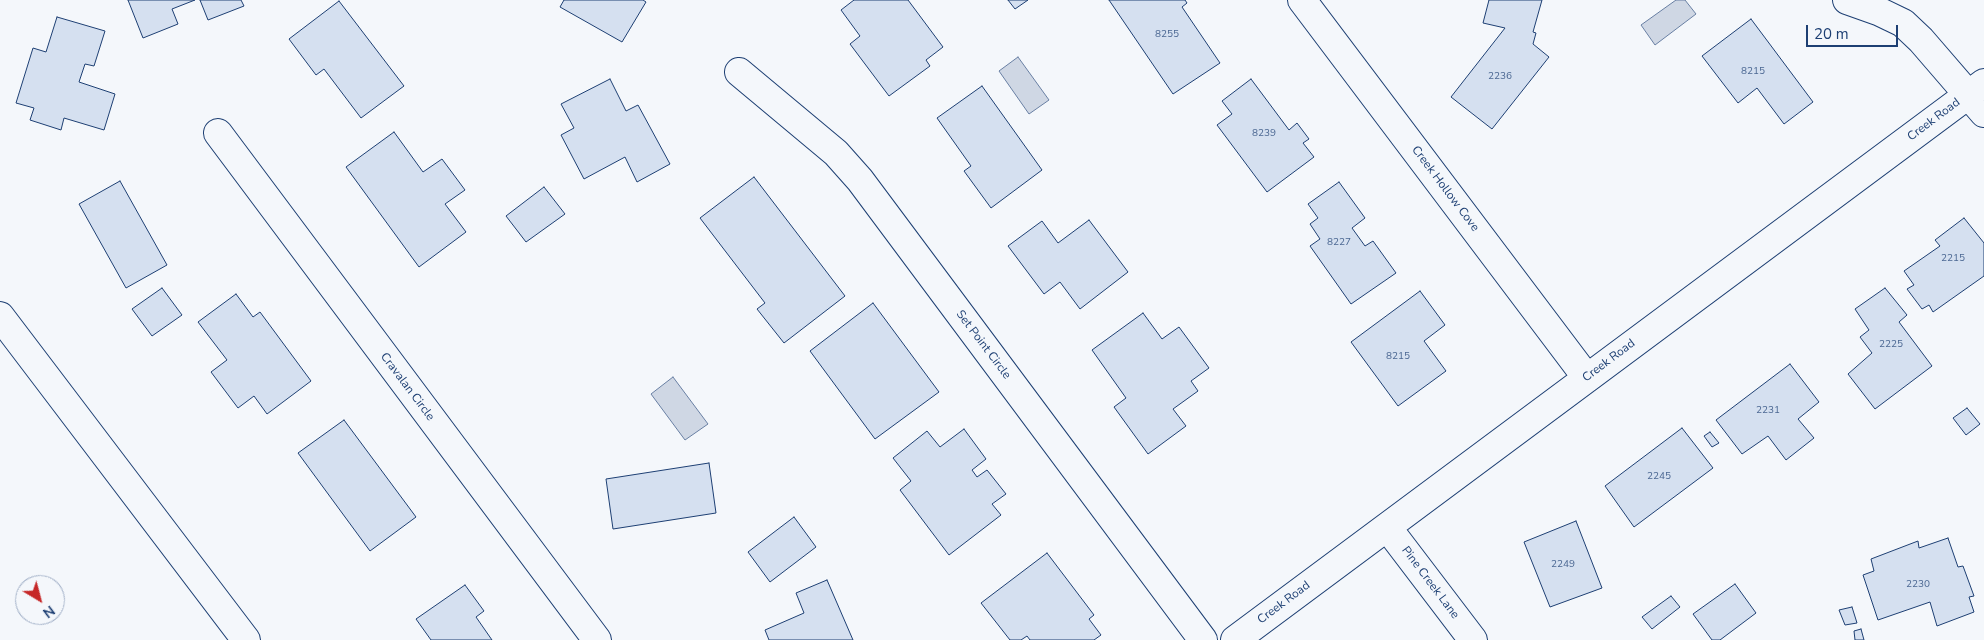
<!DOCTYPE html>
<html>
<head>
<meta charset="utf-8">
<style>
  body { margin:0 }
  #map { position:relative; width:1984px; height:640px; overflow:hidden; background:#f4f7fb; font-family:"Nunito Sans",sans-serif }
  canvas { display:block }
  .north { position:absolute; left:15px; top:575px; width:50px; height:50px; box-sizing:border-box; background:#f4f7fb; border:1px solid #9eadc5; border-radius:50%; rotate:143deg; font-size:14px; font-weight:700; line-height:20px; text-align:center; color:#1d3f73 }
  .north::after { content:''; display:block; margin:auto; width:18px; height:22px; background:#c62828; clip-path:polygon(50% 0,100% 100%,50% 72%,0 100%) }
  .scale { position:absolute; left:1806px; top:25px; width:92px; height:22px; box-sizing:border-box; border:2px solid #1d3f73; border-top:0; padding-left:6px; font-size:15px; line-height:18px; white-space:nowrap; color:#1d3f73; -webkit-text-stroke:4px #f4f7fb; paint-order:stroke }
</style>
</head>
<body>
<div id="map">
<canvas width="1984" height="640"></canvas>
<div class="north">N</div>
<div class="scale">20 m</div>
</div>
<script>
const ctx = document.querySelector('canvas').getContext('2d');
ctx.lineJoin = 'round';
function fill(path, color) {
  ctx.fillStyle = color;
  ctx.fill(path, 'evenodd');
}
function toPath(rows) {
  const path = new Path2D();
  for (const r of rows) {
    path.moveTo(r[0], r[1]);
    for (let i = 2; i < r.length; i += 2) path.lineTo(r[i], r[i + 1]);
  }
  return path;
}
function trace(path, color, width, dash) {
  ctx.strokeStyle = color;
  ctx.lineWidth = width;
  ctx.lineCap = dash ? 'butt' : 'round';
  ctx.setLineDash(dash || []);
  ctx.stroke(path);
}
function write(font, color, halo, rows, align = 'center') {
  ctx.font = font + ' "Nunito Sans",sans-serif';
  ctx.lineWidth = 4;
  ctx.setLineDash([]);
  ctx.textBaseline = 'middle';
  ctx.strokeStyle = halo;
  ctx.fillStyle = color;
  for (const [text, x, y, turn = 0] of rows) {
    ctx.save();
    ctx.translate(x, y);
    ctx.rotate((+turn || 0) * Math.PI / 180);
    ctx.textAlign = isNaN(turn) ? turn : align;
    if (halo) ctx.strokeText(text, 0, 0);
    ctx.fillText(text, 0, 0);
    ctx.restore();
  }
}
const water = toPath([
  [1676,0,1685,0,1696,14,1655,45,1641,25,1676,0],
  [1018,57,1049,100,1029,114,999,71,1018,57],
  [673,377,708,424,685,440,651,394,673,377]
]);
const building = toPath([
  [128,0,195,0,172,9,178,24,143,38,128,0],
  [200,0,241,0,244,6,208,20,200,0],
  [564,0,643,0,646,2,622,42,560,7,564,0],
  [854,0,908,0,943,47,926,60,930,66,889,96,850,44,860,36,841,10,854,0],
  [1008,0,1028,0,1015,9,1008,0],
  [1109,0,1185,0,1187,3,1182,7,1220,63,1173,94,1109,0],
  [1489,0,1542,0,1533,32,1536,33,1533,44,1549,57,1492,129,1451,97,1505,28,1483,23,1489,0],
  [339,1,404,86,361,118,324,69,316,75,289,39,339,1],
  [57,17,105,31,94,66,85,64,79,82,115,94,104,130,64,118,61,130,30,120,34,108,16,103,33,48,46,52,57,17],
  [1751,19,1813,102,1784,124,1757,88,1738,103,1702,56,1751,19],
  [610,79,626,111,638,105,670,164,637,182,625,157,584,179,561,135,574,128,561,104,610,79],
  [1251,79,1289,130,1297,123,1309,139,1303,143,1314,157,1267,192,1217,125,1232,114,1222,101,1251,79],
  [982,86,1042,170,991,208,964,171,971,166,937,118,982,86],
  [394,132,423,172,442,159,465,190,445,204,466,232,419,267,346,167,394,132],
  [754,177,845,296,784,343,757,309,765,303,700,218,754,177],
  [120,181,167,265,126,288,79,204,120,181],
  [1339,182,1365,218,1352,228,1365,246,1373,241,1396,273,1351,304,1310,246,1320,239,1310,224,1318,218,1308,204,1339,182],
  [544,187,565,214,526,242,506,216,544,187],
  [1964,218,1984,243,1984,276,1933,312,1929,305,1922,309,1907,289,1914,285,1904,271,1940,246,1935,240,1964,218],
  [1089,220,1128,272,1080,309,1060,282,1044,294,1008,246,1042,221,1058,243,1089,220],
  [162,288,182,315,152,336,132,309,162,288],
  [1885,288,1907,315,1899,322,1932,366,1875,409,1848,374,1872,353,1860,337,1869,330,1855,309,1885,288],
  [1420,291,1445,325,1424,341,1446,371,1398,406,1351,342,1420,291],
  [236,294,253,317,260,312,311,381,267,414,254,396,238,408,211,372,227,360,198,322,236,294],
  [873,303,939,392,875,439,810,351,873,303],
  [1143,313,1162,339,1179,327,1209,368,1191,381,1198,391,1173,409,1186,426,1148,454,1114,407,1126,398,1092,350,1143,313],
  [1790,364,1819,402,1798,419,1814,438,1786,460,1768,436,1742,454,1716,420,1790,364],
  [1967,408,1980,424,1966,435,1953,418,1967,408],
  [344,420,416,517,370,551,298,453,344,420],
  [1682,428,1713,468,1634,527,1605,486,1682,428],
  [964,429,986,459,972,470,977,477,987,470,1006,494,992,504,1001,515,949,555,900,490,911,481,893,458,927,431,940,447,964,429],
  [1710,432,1719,443,1712,447,1704,436,1710,432],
  [709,463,716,513,613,529,606,479,709,463],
  [794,517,816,547,770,582,748,552,794,517],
  [1576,521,1602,588,1550,607,1524,542,1576,521],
  [1948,538,1958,567,1963,566,1974,596,1969,597,1974,612,1937,626,1930,602,1878,620,1863,575,1874,571,1871,559,1918,541,1919,548,1948,538],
  [1047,553,1094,615,1089,619,1101,635,1094,640,1030,640,1027,636,1021,640,1010,640,981,603,1047,553],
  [827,580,853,640,769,640,765,630,804,613,796,593,827,580],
  [1735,584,1756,613,1720,640,1712,640,1693,614,1735,584],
  [465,585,484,611,476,617,492,640,431,640,416,619,465,585],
  [1671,596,1680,607,1652,629,1642,617,1671,596],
  [1852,607,1857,623,1845,625,1839,610,1852,607],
  [1861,629,1864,640,1855,640,1854,631,1861,629]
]);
const minor = toPath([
  [1302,0,1587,378],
  [1847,0,1878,11,1903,23,1921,40,1984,113],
  [739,72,836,153,860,180,1203,640],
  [218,133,597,640],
  [0,316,246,640],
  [1387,527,1473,640],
  [1235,640,1984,83]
]);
const numberNames = [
  ["8255",1167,35],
  ["8215",1753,72],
  ["2236",1500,77],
  ["8239",1264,134],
  ["8227",1339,243],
  ["2215",1953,259],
  ["2225",1891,345],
  ["8215",1398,357],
  ["2231",1768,411],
  ["2245",1659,477],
  ["2249",1563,565],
  ["2230",1918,585]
];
const streetNames = [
  ["Creek Road",1934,120,-37],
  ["Creek Hollow Cove",1445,189,53],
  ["Set Point Circle",983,345,53],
  ["Creek Road",1609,361,-37],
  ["Cravalan Circle",407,387,53],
  ["Pine Creek Lane",1430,583,53],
  ["Creek Road",1284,603,-37]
];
fill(water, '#cfd7e4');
trace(water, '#687fa3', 1);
fill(building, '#d5e0f0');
trace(building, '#1d3f73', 1);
trace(minor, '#1d3f73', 30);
trace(minor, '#f4f7fb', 28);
write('10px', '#4b6792', null, numberNames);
write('12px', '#1d3f73', '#f4f7fb', streetNames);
</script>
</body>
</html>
